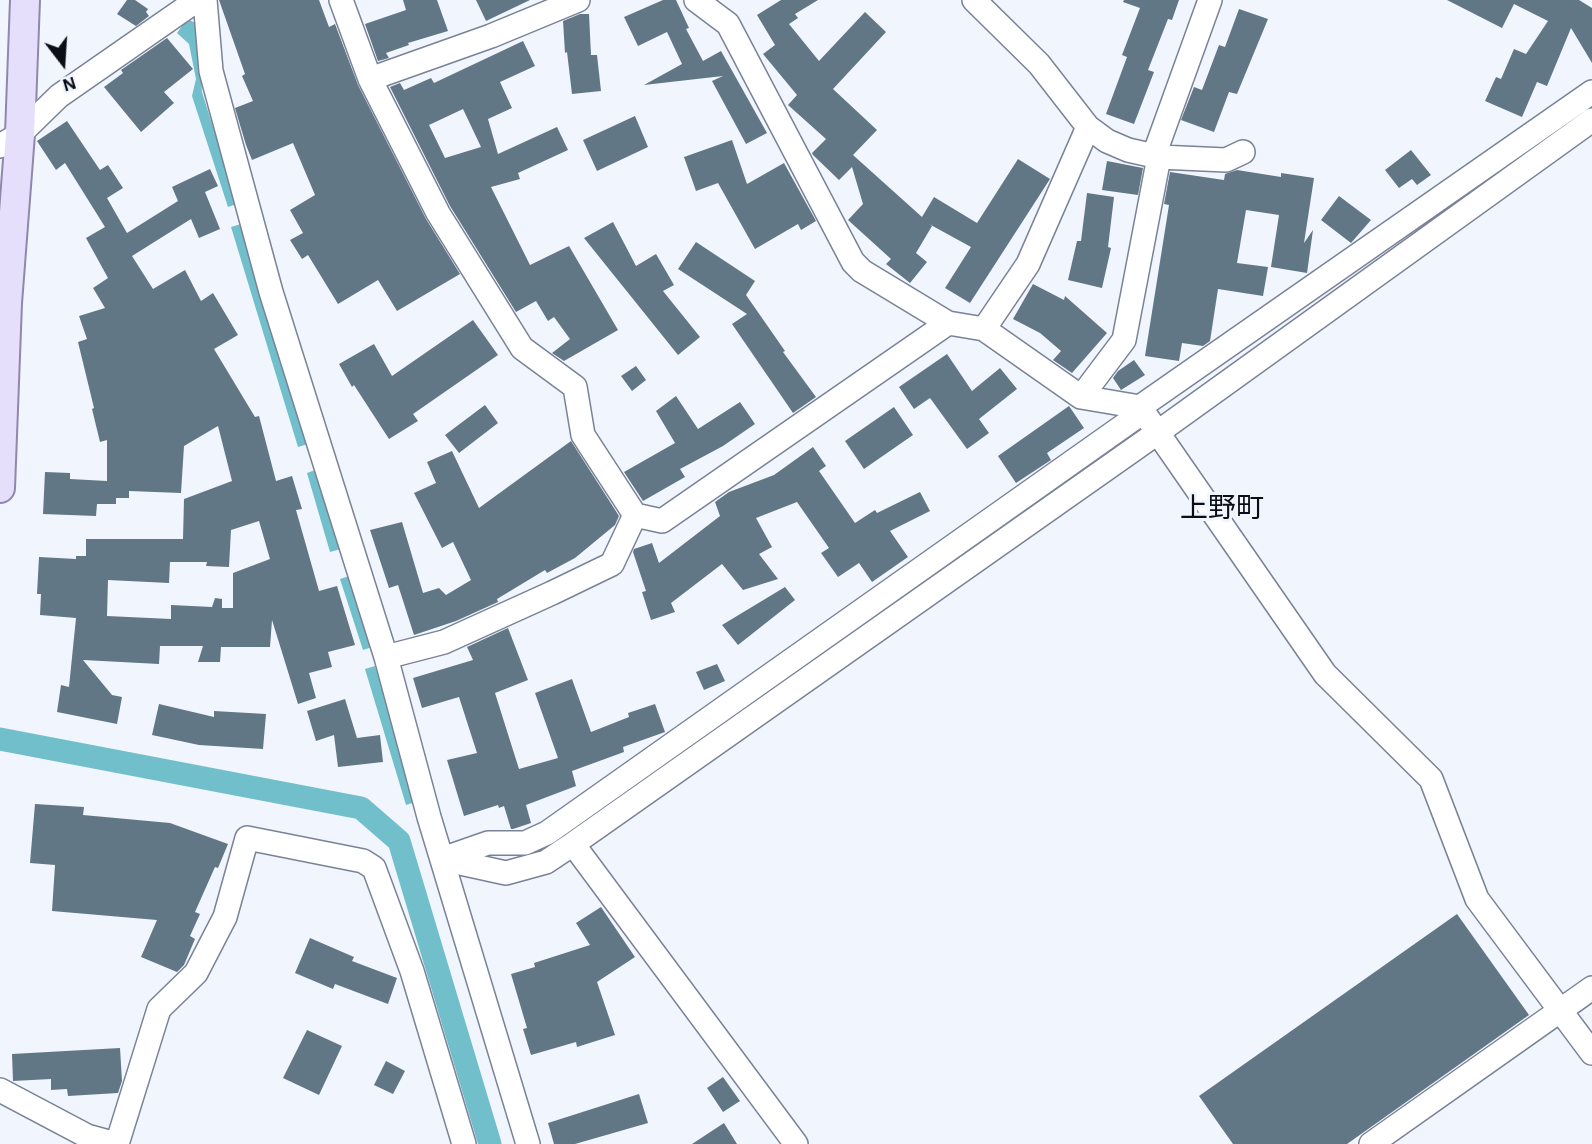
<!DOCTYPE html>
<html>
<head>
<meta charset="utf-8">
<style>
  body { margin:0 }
  #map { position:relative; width:1592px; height:1144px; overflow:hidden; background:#f1f5fe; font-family:"Alegreya Sans",sans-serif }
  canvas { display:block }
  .north { position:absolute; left:28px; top:28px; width:70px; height:70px; -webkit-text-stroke:5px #f1f5fe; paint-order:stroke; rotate:163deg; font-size:19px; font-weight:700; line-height:28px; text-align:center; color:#0b0e16 }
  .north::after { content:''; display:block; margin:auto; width:24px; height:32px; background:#0b0e16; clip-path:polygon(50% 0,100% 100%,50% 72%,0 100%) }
</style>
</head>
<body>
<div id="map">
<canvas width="1592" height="1144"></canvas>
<div class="north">N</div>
</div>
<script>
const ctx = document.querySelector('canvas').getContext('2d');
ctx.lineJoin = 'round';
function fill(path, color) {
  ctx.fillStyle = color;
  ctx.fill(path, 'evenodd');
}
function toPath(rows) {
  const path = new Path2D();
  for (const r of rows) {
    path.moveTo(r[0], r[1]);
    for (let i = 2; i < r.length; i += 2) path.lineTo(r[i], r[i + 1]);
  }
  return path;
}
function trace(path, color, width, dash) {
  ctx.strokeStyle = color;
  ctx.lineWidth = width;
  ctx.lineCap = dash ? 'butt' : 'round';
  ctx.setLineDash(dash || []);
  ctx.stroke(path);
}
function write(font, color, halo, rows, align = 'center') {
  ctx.font = font + ' "Alegreya Sans","Noto Sans JP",sans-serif';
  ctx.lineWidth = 6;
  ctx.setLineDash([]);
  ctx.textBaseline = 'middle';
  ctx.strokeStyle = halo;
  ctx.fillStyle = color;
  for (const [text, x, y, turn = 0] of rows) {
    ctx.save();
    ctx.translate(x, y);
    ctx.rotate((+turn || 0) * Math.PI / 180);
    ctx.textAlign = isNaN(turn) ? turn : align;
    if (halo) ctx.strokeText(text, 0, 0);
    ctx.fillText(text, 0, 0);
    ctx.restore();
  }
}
const water = toPath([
  [187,19,198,24,202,92,237,204,228,207,192,96,196,79,189,44,177,33],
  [241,224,308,444,298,447,231,227],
  [318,469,341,549,330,552,307,473],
  [349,576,372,647,363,650,340,579],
  [375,666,416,802,406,805,365,669]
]);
const canal = toPath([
  [0,739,361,808,399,841,490,1144]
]);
const building = toPath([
  [127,0,135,0,148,9,146,12,149,16,136,26,117,14],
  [219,0,319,0,329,27,335,24,358,85,426,219,460,274,397,311,378,280,338,304,308,255,302,259,290,240,303,233,290,210,315,195,293,143,252,160,246,145,235,108,253,101,242,76,245,74],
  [403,0,437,0,448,31,408,43,409,45,386,53,389,58,378,61,365,24,406,10],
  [476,0,530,0,486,21],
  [663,0,676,0,689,28,686,29,703,61,721,51,767,133,746,144,712,81,723,76,644,85,682,64,667,32,638,46,624,17],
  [781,0,818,0,795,14,798,18,789,24,819,61,865,12,886,32,833,89,877,130,853,155,922,217,934,197,977,223,1018,159,1050,179,970,303,945,288,971,247,929,224,932,226,916,253,927,262,910,283,886,264,891,259,848,220,863,204,852,167,839,180,813,155,812,153,826,139,788,105,797,95,763,54,775,45,757,15],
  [1124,0,1179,0,1172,20,1168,19,1148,70,1154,72,1134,124,1106,114,1127,57,1122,55,1140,8,1123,2],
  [1447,0,1579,0,1592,8,1592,63,1571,28,1547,86,1537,82,1522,117,1485,101,1496,77,1501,79,1514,49,1526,54,1548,21,1514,4,1502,28],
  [1239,9,1268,19,1237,94,1229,92,1214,132,1181,120,1194,87,1202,90,1219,45,1225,47],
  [580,14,589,14,591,55,597,55,601,91,572,94,567,52,565,53,563,21],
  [167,38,193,69,164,92,174,103,141,132,104,87,123,73,121,70],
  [523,41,535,66,500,82,512,108,488,119,498,154,557,127,568,150,518,173,520,179,491,187,530,265,569,246,618,330,564,361,552,353,570,339,554,317,548,321,536,301,516,312,450,206,390,87,400,83,404,90,431,78,434,83],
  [463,109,481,147,445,158,429,125],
  [635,116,648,147,597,171,583,140],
  [67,121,100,170,108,165,123,188,107,198,127,233,178,201,172,187,210,169,218,186,205,192,220,229,199,238,191,219,132,256,153,289,185,270,201,301,213,293,238,335,214,349,255,417,259,416,276,481,292,476,302,509,296,510,319,591,337,586,355,645,328,652,332,667,309,673,316,698,298,704,272,620,270,647,221,647,220,662,198,662,203,646,160,646,159,664,83,660,112,695,122,697,117,724,57,712,61,685,69,687,76,618,40,615,41,594,37,594,39,557,76,559,76,556,86,556,86,539,183,539,184,499,232,481,218,426,184,446,181,493,129,491,129,498,116,498,116,504,97,504,96,516,43,514,45,472,70,473,70,479,107,481,107,440,100,442,92,409,94,408,78,342,87,339,79,316,105,308,93,288,108,278,86,238,105,227,65,163,56,170,37,141],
  [259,521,270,559,233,573,233,608,222,608,222,599,215,598,212,607,171,605,171,619,107,616,108,580,169,583,170,562,207,562,206,566,229,567,231,530],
  [732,140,747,184,784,163,816,221,801,230,798,224,755,249,718,183,696,191,684,157],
  [1411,150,1431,175,1417,185,1412,179,1399,188,1385,170],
  [1107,161,1143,168,1138,195,1102,190],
  [1237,170,1281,177,1281,173,1314,178,1304,243,1313,230,1307,273,1271,267,1279,215,1246,210,1237,263,1268,267,1263,296,1218,289,1210,341,1203,346,1182,343,1179,361,1145,356,1169,205,1164,204,1170,172,1224,180,1225,174],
  [1087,193,1114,197,1108,247,1111,248,1102,288,1068,280,1077,241,1081,241],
  [1339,196,1371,220,1351,243,1321,220],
  [613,222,636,266,656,254,674,285,663,291,700,337,678,355,584,238],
  [696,242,755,281,746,295,785,351,783,352,816,397,793,413,732,324,747,314,678,269],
  [1033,284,1064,300,1065,296,1107,333,1072,373,1053,360,1061,351,1040,333,1013,319],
  [473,320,498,355,413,414,418,421,389,439,354,385,352,387,339,364,374,344,392,376],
  [947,354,972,391,1000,368,1017,389,979,419,989,433,967,449,930,398,914,409,899,387],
  [1134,360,1145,375,1121,390,1113,378,1118,371],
  [636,366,646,380,632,391,621,376],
  [676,396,698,429,740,402,755,424,723,446,680,469,685,477,643,501,624,472,675,443,656,411],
  [485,405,498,423,459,453,445,435],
  [1069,406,1084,428,1047,453,1051,460,1016,483,998,456],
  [894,407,913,435,864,469,845,441],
  [571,441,619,516,615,525,575,558,547,573,545,570,497,599,498,602,456,621,414,635,398,585,389,588,370,530,402,522,423,593,439,588,446,595,471,580,453,542,442,548,414,493,436,483,427,462,452,451,479,508],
  [813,447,826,466,819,471,855,523,875,510,877,513,920,492,930,511,890,531,908,557,872,582,859,563,838,577,821,553,829,548,797,502,756,518,772,547,759,554,778,579,743,590,722,564,671,603,675,612,651,620,642,592,646,591,633,552,634,549,652,543,659,563,720,516,715,502,729,492,774,475],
  [785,587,795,600,738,645,722,625],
  [508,628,528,680,495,693,519,769,558,758,535,693,572,679,591,732,629,717,628,713,655,704,665,732,623,747,624,752,572,771,576,786,526,805,531,823,513,829,511,829,504,806,499,808,498,805,464,816,447,760,477,753,459,697,422,708,413,678,473,660,467,647],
  [717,664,725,681,704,690,696,672],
  [345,699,357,738,380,735,383,762,338,767,334,735,316,741,307,711],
  [159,704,214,717,214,711,266,714,263,749,199,745,152,735],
  [35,804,84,807,83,815,170,823,228,844,218,868,215,867,195,912,200,914,190,936,195,939,184,965,177,972,141,957,157,920,52,911,55,865,30,863],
  [601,907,635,957,597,982,615,1035,577,1047,576,1042,531,1055,523,1029,527,1028,511,974,535,967,534,963,590,945,576,923],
  [1457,914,1529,1015,1347,1144,1233,1144,1199,1096],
  [310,938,354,957,352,961,397,978,388,1004,335,984,333,989,295,973],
  [307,1030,342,1046,319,1095,283,1078],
  [120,1048,122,1081,118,1093,68,1096,67,1089,51,1090,51,1079,13,1081,12,1054],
  [386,1061,405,1071,393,1094,374,1085],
  [723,1077,740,1101,723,1112,707,1088],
  [639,1094,648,1123,575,1144,554,1144,548,1123],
  [724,1123,737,1144,692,1144]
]);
const minor = toPath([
  [205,0,211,71,271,292,386,657,429,817,528,1144],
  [341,0,370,79,438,213,522,348,575,387,583,435,635,515],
  [696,0,728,24,853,262,862,271,948,323,984,329,1081,397,1140,407,1325,674,1431,779,1477,899,1592,1053],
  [974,0,1039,64,1088,127],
  [370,79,491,36,578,0],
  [0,146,20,134,59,96,197,0],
  [984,329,1028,264,1088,127,1107,141,1128,150,1159,157,1226,160,1243,152],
  [1081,397,1124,340,1159,157,1157,147,1210,0],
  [1140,407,1592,92],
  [386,657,444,642,552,593,612,564,635,515,662,521,948,323],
  [573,844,796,1144],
  [442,859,506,873,546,862,573,844,1157,433,1592,120],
  [442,859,488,843,525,843,547,833,1143,412],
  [0,1090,87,1136,116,1144],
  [117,1144,159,1009,196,973,225,917,247,838,363,861,374,868,412,971,464,1144],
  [1371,1144,1592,988]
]);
const major = toPath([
  [0,488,7,303,20,134,25,0]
]);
const quarterNames = [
  ["上野町",1222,509]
];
fill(water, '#71bfcb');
trace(canal, '#71bfcb', 23);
fill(building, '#617785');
trace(minor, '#798297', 26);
trace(major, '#8f88aa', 32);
trace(minor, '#fff', 23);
trace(major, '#e6dffb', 28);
write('28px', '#0b0e16', '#f1f5fe', quarterNames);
</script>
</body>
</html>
